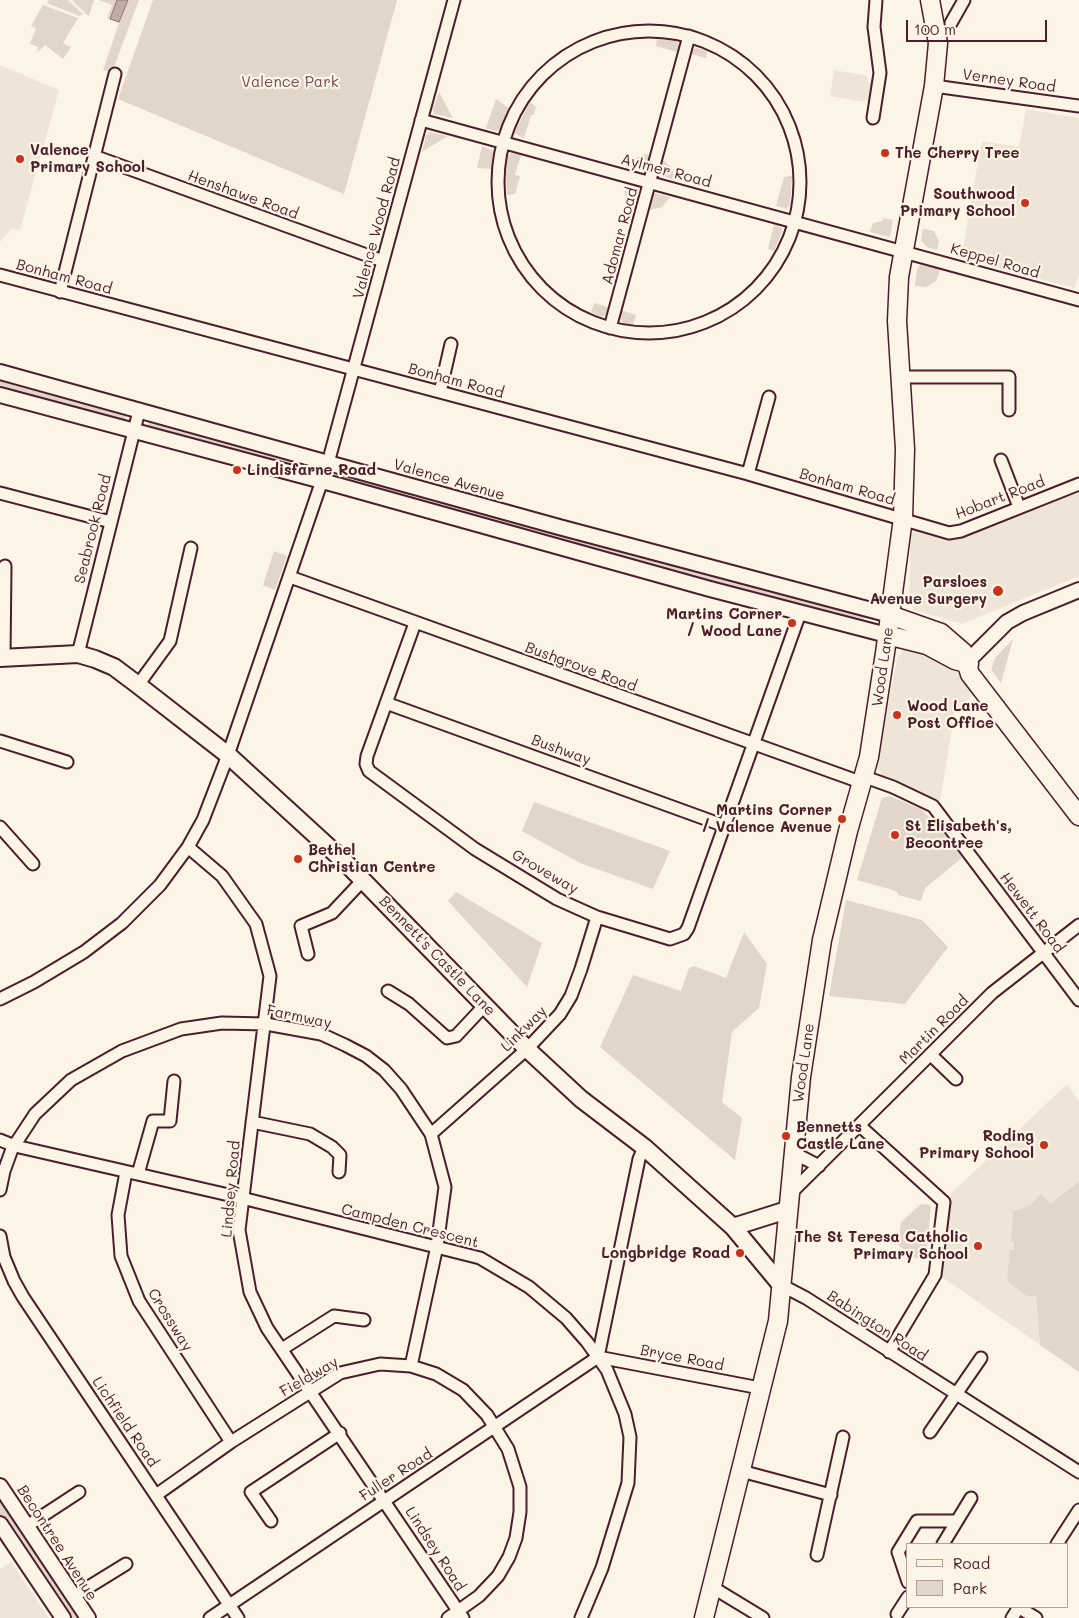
<!DOCTYPE html>
<html>
<head>
<meta charset="utf-8">
<style>
  body { margin:0 }
  #map { position:relative; width:1079px; height:1618px; overflow:hidden; background:#fcf5e5; font-family:Mali,sans-serif }
  canvas { display:block }
  .legend { position:absolute; left:906px; top:1543px; width:162px; height:65px; box-sizing:border-box; background:#fcf5e5; border:1px solid #b59f9b; margin:0; padding:6px 9px; list-style:none; font-size:15px; color:#4a1f2b }
  .legend li { display:flex; align-items:center; gap:10px; height:25px }
  .legend b { width:25px; border:1px solid #b59f9b }
  .scale { position:absolute; left:906px; top:20px; width:141px; height:22px; box-sizing:border-box; border:2px solid #4a1f2b; border-top:0; padding-left:6px; font-size:15px; line-height:18px; white-space:nowrap; color:#4a1f2b; -webkit-text-stroke:4px #fcf5e5; paint-order:stroke }
</style>
</head>
<body>
<div id="map">
<canvas width="1079" height="1618"></canvas>
<ul class="legend">
<li><b style="height:6px;background:#fcf5e5"></b>Road</li>
<li><b style="height:14px;background:#e2d5ca"></b>Park</li>
</ul>
<div class="scale">100 m</div>
</div>
<script>
const ctx = document.querySelector('canvas').getContext('2d');
ctx.lineJoin = 'round';
function fill(path, color) {
  ctx.fillStyle = color;
  ctx.fill(path, 'evenodd');
}
function toPath(rows) {
  const path = new Path2D();
  for (const r of rows) {
    if (r.length === 3) {
      path.moveTo(r[0] + r[2], r[1]);
      path.arc(r[0], r[1], r[2], 0, 2 * Math.PI);
      continue;
    }
    path.moveTo(r[0], r[1]);
    for (let i = 2; i < r.length; i += 2) path.lineTo(r[i], r[i + 1]);
  }
  return path;
}
function trace(path, color, width, dash) {
  ctx.strokeStyle = color;
  ctx.lineWidth = width;
  ctx.lineCap = dash ? 'butt' : 'round';
  ctx.setLineDash(dash || []);
  ctx.stroke(path);
}
function write(font, color, halo, rows, align = 'center') {
  ctx.font = font + ' Mali,sans-serif';
  ctx.lineWidth = 4.5;
  ctx.setLineDash([]);
  ctx.textBaseline = 'middle';
  ctx.strokeStyle = halo;
  ctx.fillStyle = color;
  for (const [text, x, y, turn = 0] of rows) {
    ctx.save();
    ctx.translate(x, y);
    ctx.rotate((+turn || 0) * Math.PI / 180);
    ctx.textAlign = isNaN(turn) ? turn : align;
    if (halo) ctx.strokeText(text, 0, 0);
    ctx.fillText(text, 0, 0);
    ctx.restore();
  }
}
const built = toPath([
  [0,65,59,90,20,230,12,228,0,242],
  [834,70,868,76,867,82,873,84,871,101,865,100,865,102,830,96],
  [1026,109,1079,118,1079,274,1074,288,961,258,982,141,1019,147],
  [1079,491,1079,576,962,624,914,610,909,601,911,535,916,528,956,535],
  [903,650,914,650,945,659,967,685,972,696,955,711,940,801,882,776,876,766,897,659],
  [1067,1084,1079,1101,1079,1181,1050,1204,1041,1195,1029,1206,1013,1211,1011,1241,1014,1242,1014,1250,1010,1250,1036,1296,1040,1345,939,1275,944,1200],
  [11,1562,49,1618,0,1618,0,1569]
]);
const green = toPath([
  [49,0,68,0,83,14,79,16,47,3],
  [72,0,94,0,89,16,87,15],
  [99,0,139,0,112,72,103,70,119,23,107,18,112,5],
  [153,0,397,0,344,194,118,99],
  [43,5,78,18,63,43,71,47,63,59,45,45,37,53,38,47,30,44,36,28,31,26],
  [657,39,676,41,679,45,677,52,656,46],
  [697,48,707,51,706,58,691,54,692,49],
  [439,92,453,118,434,114,433,108],
  [496,99,510,109,501,130,495,131,486,128],
  [530,102,536,107,534,115,531,115,524,138,514,133],
  [430,132,448,136,422,152,426,136],
  [482,146,494,151,493,169,477,168],
  [511,153,521,155,515,175,520,176,515,194,507,195,506,170,508,156],
  [644,154,649,155,644,171,627,167,632,160],
  [662,159,672,168,675,180,659,175],
  [792,176,790,204,787,209,776,206,784,177],
  [623,184,640,189,636,206,626,197],
  [654,193,670,197,662,207,649,210],
  [883,218,893,220,890,237,870,232,873,223,882,221],
  [774,225,782,228,782,232,774,251,768,249],
  [923,229,934,231,939,242,937,250,927,247,921,240],
  [920,265,940,269,936,281,926,287,915,286,917,269],
  [594,303,608,307,606,315,600,317,591,312],
  [621,310,636,315,633,325,623,323,620,318],
  [0,377,127,412,124,424,0,390],
  [150,417,318,464,315,475,146,430],
  [338,469,868,613,866,618,864,618,862,624,334,480],
  [274,551,287,556,275,590,263,585],
  [1013,639,1001,683,991,670,995,658],
  [889,796,921,809,939,827,962,858,925,888,921,901,898,895,897,892,893,890,857,880,882,798],
  [534,802,670,851,653,889,580,863,522,831],
  [456,892,542,943,527,987,448,901],
  [846,900,922,920,948,947,905,1004,829,996],
  [744,932,767,964,759,1008,732,1032,722,1102,742,1118,735,1160,600,1047,633,975,681,991,689,968,694,966,726,978],
  [1079,1181,1079,1372,1040,1345,1036,1296,1027,1296,1007,1281,1010,1250,1014,1250,1014,1242,1011,1242,1013,1211,1029,1206,1041,1194,1050,1204],
  [921,1204,931,1205,926,1259,915,1258,898,1245,901,1222],
  [0,1496,81,1618,67,1618,0,1517]
]);
const water = toPath([
  [117,0,128,0,119,22,110,19,117,0]
]);
const minor = toPath([
  [951,23,964,0],
  [649,182,151],
  [934,86,1079,106],
  [873,118,880,73,874,27,876,0],
  [421,120,1079,300],
  [94,156,383,261],
  [0,275,748,474,949,533,961,531,1079,484],
  [60,292,115,74],
  [610,328,689,36],
  [899,377,1009,377,1009,410],
  [440,392,451,344],
  [1001,460,1019,507],
  [748,474,769,397],
  [0,493,111,522],
  [290,577,863,783],
  [415,623,367,756,366,764,369,771,475,849,557,899,597,917,670,939,684,934,688,928,800,613],
  [78,654,139,411],
  [4,658,5,566],
  [138,685,170,641,191,548],
  [386,703,725,826],
  [0,741,67,762],
  [865,777,893,787,933,806,1079,1000],
  [0,827,33,864],
  [188,847,222,876,256,924,270,976,239,1230,250,1292,267,1328,463,1618],
  [308,954,301,926,332,913,363,880],
  [388,991,409,1004,447,1038,456,1036,485,1005],
  [0,999,34,982,84,952,122,923,160,885,188,847,203,820,228,755,328,463,454,0],
  [931,1055,956,1079],
  [252,1122,310,1134,332,1147,340,1155,339,1172],
  [860,1126,944,1202,935,1275,889,1352],
  [431,1134,527,1049,560,1014,571,996,581,969,597,917],
  [0,1140,15,1146,242,1198,480,1258,529,1287,566,1318,587,1342,607,1370,625,1414,630,1437,628,1483,602,1568,581,1618],
  [794,1153,819,1166],
  [126,1172,118,1215,121,1256,139,1301,231,1442],
  [138,1174,153,1121,170,1121,174,1081],
  [0,1190,4,1171,12,1149,35,1114,71,1080,122,1051,181,1029,222,1023,266,1024,321,1034,345,1045,366,1056,384,1070,401,1089,431,1134,445,1187,437,1246,411,1366],
  [789,1195,992,993,1079,925],
  [0,1236,4,1257,14,1281,23,1297,238,1618],
  [781,1285,806,1298,1079,1472],
  [282,1349,334,1316,364,1320],
  [598,1357,639,1159,644,1147],
  [598,1357,760,1388],
  [930,1432,981,1358],
  [741,1471,831,1495],
  [156,1495,231,1442,340,1373,380,1364,411,1366,436,1374,463,1390,487,1415,508,1449,520,1487,520,1512,516,1538,509,1557,498,1576,479,1596,448,1618],
  [271,1521,251,1492,340,1433],
  [27,1526,79,1492],
  [943,1544,971,1498],
  [1057,1544,1079,1510],
  [817,1555,843,1437],
  [908,1582,898,1552,917,1521,957,1521],
  [712,1587,763,1618],
  [74,1596,126,1564],
  [1018,1607,1036,1618],
  [897,1614,908,1597],
  [210,1618,598,1357],
  [1012,1618,1019,1607]
]);
const tertiary = toPath([
  [0,372,559,527,890,615],
  [0,395,337,485,710,589,887,635],
  [967,662,1007,622,1023,613,1079,590],
  [0,1486,88,1618],
  [0,1524,63,1618]
]);
const secondary = toPath([
  [0,658,78,654,95,659,114,667,138,685,228,755,346,863,527,1049,581,1099,644,1147,733,1227,781,1285],
  [733,1227,787,1210]
]);
const primary = toPath([
  [890,615,941,633,963,652,970,674,1079,816],
  [887,635,927,645,955,660,969,664],
  [704,1618,778,1321,801,1077,822,940,848,831,869,757,885,653,903,518,905,449,897,321,899,277,934,86,938,43,930,0]
]);
const markers = [
  [885,153,5,"#c8321e"],
  [20,159,5,"#c8321e"],
  [1025,203,5,"#c8321e"],
  [237,470,5,"#c8321e"],
  [998,591,6,"#c8321e"],
  [792,623,5,"#c8321e"],
  [897,715,5,"#c8321e"],
  [842,819,5,"#c8321e"],
  [895,835,5,"#c8321e"],
  [298,859,5,"#c8321e"],
  [786,1136,5,"#c8321e"],
  [1044,1145,5,"#c8321e"],
  [978,1246,5,"#c8321e"],
  [740,1253,5,"#c8321e"]
];
const streetNames = [
  ["Verney Road",1009,81,8],
  ["Aylmer Road",666,171,15],
  ["Henshawe Road",243,195,20],
  ["Valence Wood Road",377,228,-75],
  ["Adomar Road",620,236,-75],
  ["Keppel Road",995,261,16],
  ["Bonham Road",64,277,15],
  ["Bonham Road",456,381,15],
  ["Valence Avenue",449,480,16],
  ["Bonham Road",847,487,16],
  ["Hobart Road",1000,498,-21],
  ["Seabrook Road",93,529,-76],
  ["Bushgrove Road",581,667,20],
  ["Wood Lane",883,667,-82],
  ["Bushway",561,750,20],
  ["Groveway",545,872,30],
  ["Hewett Road",1032,913,53],
  ["Bennett's Castle Lane",437,956,46],
  ["Farmway",299,1017,12],
  ["Linkway",524,1029,-45],
  ["Martin Road",934,1030,-45],
  ["Wood Lane",804,1063,-82],
  ["Lindsey Road",231,1189,-85],
  ["Campden Crescent",410,1226,14],
  ["Crossway",170,1320,58],
  ["Babington Road",877,1326,33],
  ["Bryce Road",682,1358,11],
  ["Fieldway",309,1377,-30],
  ["Lichfield Road",125,1422,56],
  ["Fuller Road",396,1475,-33],
  ["Becontree Avenue",57,1543,57],
  ["Lindsey Road",435,1549,57]
];
const parkNames = [
  ["Valence Park",290,82]
];
const poiNames = [
  ["Valence",30,150],
  ["Primary School",30,167],
  ["The Cherry Tree",895,153],
  ["Southwood",1015,194,"right"],
  ["Primary School",1015,211,"right"],
  ["Lindisfarne Road",247,470],
  ["Parsloes",987,582,"right"],
  ["Avenue Surgery",987,599,"right"],
  ["Martins Corner",782,614,"right"],
  ["/ Wood Lane",782,631,"right"],
  ["Wood Lane",907,706],
  ["Post Office",907,723],
  ["Martins Corner",832,810,"right"],
  ["/ Valence Avenue",832,827,"right"],
  ["St Elisabeth's,",905,826],
  ["Becontree",905,843],
  ["Bethel",308,850],
  ["Christian Centre",308,867],
  ["Bennetts",796,1127],
  ["Castle Lane",796,1144],
  ["Roding",1034,1136,"right"],
  ["Primary School",1034,1153,"right"],
  ["The St Teresa Catholic",968,1237,"right"],
  ["Primary School",968,1254,"right"],
  ["Longbridge Road",730,1253,"right"]
];
fill(built, '#eee5d7');
fill(green, '#e2d5ca');
fill(water, '#c0aca5');
trace(water, '#917474', 1);
trace(minor, '#4a1f2b', 15);
trace(tertiary, '#4a1f2b', 18);
trace(secondary, '#4a1f2b', 20);
trace(primary, '#4a1f2b', 21);
trace(minor, '#fcf5e5', 11);
trace(tertiary, '#fcf5e5', 14);
trace(secondary, '#fcf5e5', 16);
trace(primary, '#fcf5e5', 18);
for (const [x, y, r, color] of markers) {
  const dot = new Path2D();
  dot.arc(x, y, r, 0, 2 * Math.PI);
  ctx.fillStyle = color;
  ctx.fill(dot);
  trace(dot, '#fcf5e5', 2);
}
write('15px', '#4a1f2b', '#fcf5e5', streetNames);
write('15px', '#704c53', '#fcf5e5', parkNames);
write('bold 15px', '#4a1f2b', '#fcf5e5', poiNames, 'left');
</script>
</body>
</html>
